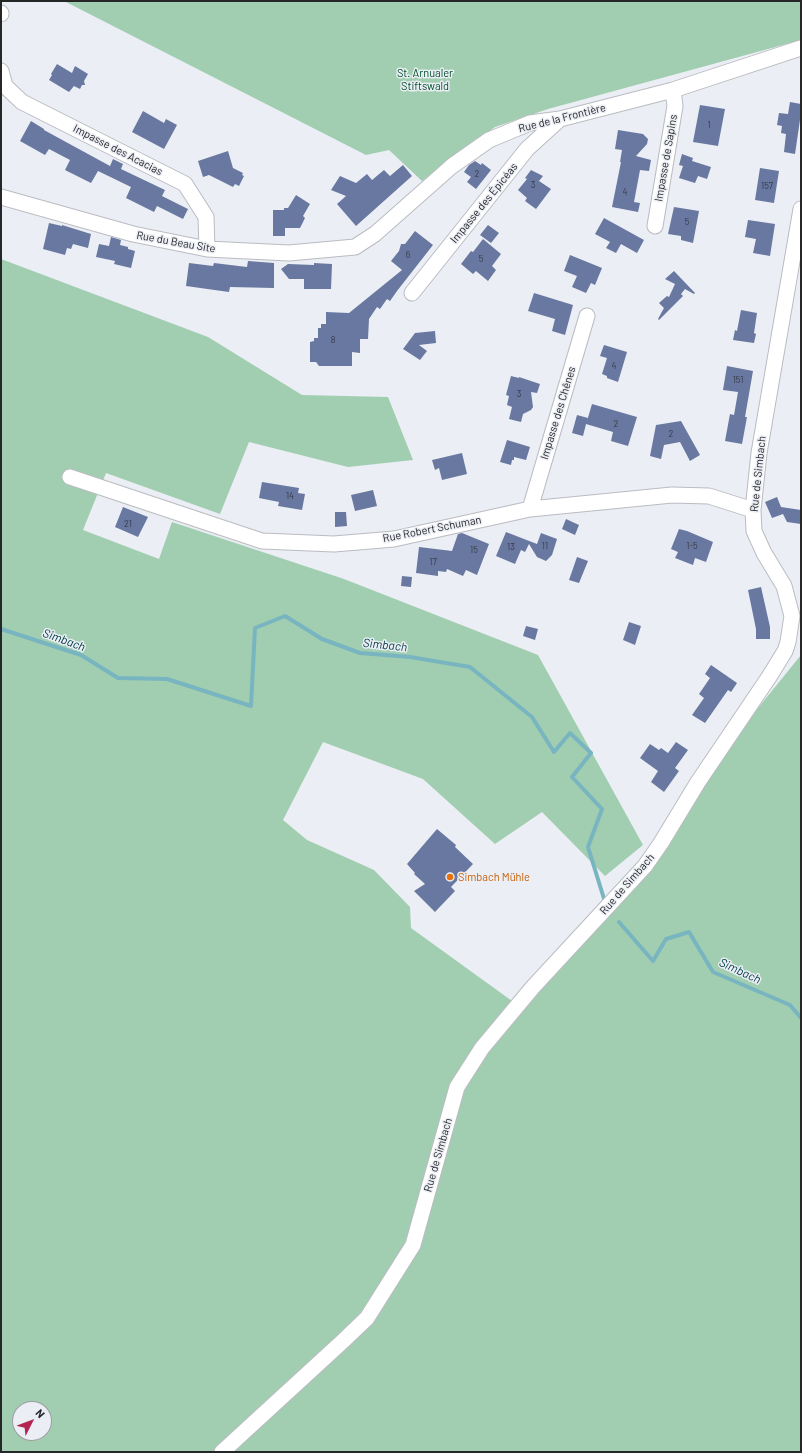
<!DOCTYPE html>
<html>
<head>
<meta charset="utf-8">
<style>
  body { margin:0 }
  #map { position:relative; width:802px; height:1453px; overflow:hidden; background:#ebeef4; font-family:Barlow,sans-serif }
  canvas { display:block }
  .frame { position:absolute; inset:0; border:2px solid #252628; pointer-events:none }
  .north { position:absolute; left:12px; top:1401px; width:40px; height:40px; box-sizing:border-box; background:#ebeef4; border:1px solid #9c9ea2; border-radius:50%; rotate:48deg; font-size:11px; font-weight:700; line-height:16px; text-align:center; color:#252628 }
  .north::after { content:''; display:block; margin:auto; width:14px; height:18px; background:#b52552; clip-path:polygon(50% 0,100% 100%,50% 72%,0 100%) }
</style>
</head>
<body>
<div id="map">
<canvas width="802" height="1453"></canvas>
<div class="frame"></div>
<div class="north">N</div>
</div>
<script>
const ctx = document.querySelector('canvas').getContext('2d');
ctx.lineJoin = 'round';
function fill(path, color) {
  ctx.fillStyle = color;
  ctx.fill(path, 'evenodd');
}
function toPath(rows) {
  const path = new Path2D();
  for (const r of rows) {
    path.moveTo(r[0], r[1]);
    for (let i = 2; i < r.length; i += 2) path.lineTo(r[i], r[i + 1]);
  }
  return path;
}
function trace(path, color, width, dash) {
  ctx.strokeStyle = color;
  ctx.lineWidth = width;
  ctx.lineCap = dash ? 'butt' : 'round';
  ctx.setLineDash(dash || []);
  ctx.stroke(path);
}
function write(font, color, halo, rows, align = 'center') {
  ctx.font = font + ' Barlow,sans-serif';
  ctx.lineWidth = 3;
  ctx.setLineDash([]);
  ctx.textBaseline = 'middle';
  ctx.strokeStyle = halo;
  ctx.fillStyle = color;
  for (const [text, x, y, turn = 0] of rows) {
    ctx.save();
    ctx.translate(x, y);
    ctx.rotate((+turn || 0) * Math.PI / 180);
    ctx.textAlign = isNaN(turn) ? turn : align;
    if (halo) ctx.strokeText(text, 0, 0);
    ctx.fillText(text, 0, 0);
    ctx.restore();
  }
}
const green = toPath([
  [64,1,801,1,801,40,548,109,495,127,422,181,389,150,366,155],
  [1,259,208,337,302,395,388,397,413,460,348,467,249,442,220,514,106,473,83,530,159,559,172,522,344,579,538,655,643,845,605,876,542,812,495,844,423,779,323,742,283,820,307,840,374,870,410,907,411,928,519,1006,600,915,698,782,801,655,801,1452,1,1452],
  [20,1409,44,1409,44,1433,20,1433]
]);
const stream = toPath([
  [1,629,81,655,118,678,167,679,251,706,255,628,285,616,322,639,360,653,410,657,470,667,532,717,554,752,570,733,591,753,572,777,602,809,588,847,605,902],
  [619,922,653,961,666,939,689,932,713,972,790,1005,801,1018]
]);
const building = toPath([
  [57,64,72,73,75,66,88,74,84,81,85,85,82,85,80,89,74,86,69,92,49,80,52,75,51,74],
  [790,102,801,104,801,113,795,154,784,152,786,134,781,133,782,126,777,125,779,113,788,114],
  [700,105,725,109,718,146,693,142],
  [143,111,164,123,166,119,177,125,164,149,132,132],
  [31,121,44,129,44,130,110,166,113,159,123,164,121,169,165,190,162,196,188,209,183,219,157,206,154,212,126,198,131,187,98,171,91,183,65,170,70,160,49,149,45,155,20,141],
  [618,130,643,134,648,139,647,144,636,156,651,160,649,171,640,170,634,202,640,203,638,212,612,207,621,162,620,162,622,150,615,149],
  [228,151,233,168,243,173,242,175,244,176,239,186,235,184,233,187,209,175,203,177,198,161],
  [682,154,693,158,692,161,711,167,707,179,698,176,695,183,679,178,683,166,679,165],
  [475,161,481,165,482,163,491,170,476,189,467,182,471,177,464,172,469,165],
  [403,165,412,176,356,226,337,204,346,196,331,190,340,176,356,183,367,174,372,180,384,170,390,176],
  [760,168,779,171,774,203,755,200],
  [531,170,543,176,539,181,551,189,536,209,525,201,527,198,518,190,527,179,525,178],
  [296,195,310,204,303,216,305,218,300,228,285,228,285,236,273,236,273,210,284,210,284,208,288,208],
  [674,207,699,211,693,243,681,240,681,236,668,234],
  [604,218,644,240,637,253,621,244,616,253,606,248,610,242,595,234],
  [748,220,775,224,770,256,753,253,756,239,745,237],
  [49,223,62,226,62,225,91,234,88,248,73,244,71,249,67,248,65,255,43,249],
  [488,225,499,233,491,243,480,235],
  [415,231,433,245,397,291,390,301,387,299,380,309,377,307,369,319,368,339,360,339,360,353,352,352,352,366,319,366,316,362,310,362,310,342,314,341,314,338,318,338,318,328,321,328,321,324,326,324,326,312,349,313,402,270,391,261,399,251,401,244,405,244],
  [111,237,121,240,120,245,128,247,128,249,135,251,131,268,114,264,115,261,96,257,99,244,109,246],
  [483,239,501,254,492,266,496,270,488,281,476,271,473,274,461,264,471,251,473,252],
  [570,255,602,268,595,285,591,283,586,293,572,287,577,276,564,271],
  [248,261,274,263,274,288,230,287,229,292,186,286,189,263,213,266,214,263,247,267],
  [314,263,332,264,331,289,304,289,304,279,289,279,281,269,288,264,314,265],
  [674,271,695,293,694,294,685,289,681,294,683,296,659,320,658,319,664,308,659,303,667,296,669,297,675,284,665,279],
  [534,293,573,305,565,335,552,331,555,319,528,311],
  [741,310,757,313,754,333,756,334,754,343,733,340,735,330,737,331],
  [435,331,436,343,419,345,427,351,420,360,403,349,415,333],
  [604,345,627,352,618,382,607,378,607,376,602,374,607,358,600,356],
  [727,366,753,371,745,417,747,417,742,444,725,441,730,414,734,415,738,392,723,390],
  [511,376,519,378,519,377,540,384,537,393,531,392,533,407,531,410,523,414,521,422,509,419,512,407,507,405,509,396,506,395],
  [592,404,637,417,628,446,611,441,613,432,586,424,583,436,572,433,577,415,588,418,587,421],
  [681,421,700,455,690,461,680,442,664,445,661,459,650,456,656,425],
  [507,440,530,447,526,460,514,457,514,460,512,460,511,465,500,462],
  [462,453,467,474,442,480,439,468,435,470,432,460],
  [262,482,299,488,298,493,305,494,302,510,278,506,279,502,259,498],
  [373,490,377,506,355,511,351,495],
  [777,497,781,507,801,510,801,524,787,522,783,514,772,518,765,502],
  [123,507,148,517,138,537,115,527],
  [335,512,346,512,347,526,335,527],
  [566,519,579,525,575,535,562,529],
  [679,529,687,531,713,542,706,562,695,558,693,565,675,558,678,552,671,549],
  [506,532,537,544,541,533,557,539,552,555,546,561,537,557,529,544,525,552,521,550,515,564,496,556],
  [462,533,489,544,477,575,466,570,463,576,447,569,446,572,438,571,438,576,416,573,419,547,452,551,458,534],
  [577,557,588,561,579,583,569,580],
  [402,576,412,577,411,587,401,586],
  [761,587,770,627,770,639,756,639,756,629,748,590],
  [629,622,641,626,635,645,623,640],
  [526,626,538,629,535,640,523,636],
  [711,665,737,683,731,692,728,690,705,723,692,715,704,698,699,694,710,678,705,674],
  [676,742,688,750,675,768,679,771,664,792,651,782,658,771,640,758,650,744,659,750,661,748,668,753],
  [437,829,456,845,455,847,473,864,451,887,455,891,435,912,414,891,425,884,414,874,415,873,407,864]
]);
const minor = toPath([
  [1,14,1,13],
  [1,71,5,86,22,102,185,184,206,217,207,249],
  [1,197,133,234,207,249,289,253,355,247,375,234,452,166,489,140,530,123,560,119,673,90,801,48],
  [655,226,675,106,673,90],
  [412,293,527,149,560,119],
  [70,477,262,541,334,544,394,539,530,509,672,495,709,496,753,510],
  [530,509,587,316],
  [222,1452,343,1341,367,1318,413,1245,457,1087,482,1048,533,987,645,866,661,843,698,782,769,677,785,651,788,642,792,616,784,586,764,553,754,531,753,510,759,453,801,209]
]);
const markers = [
  [450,877,4,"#e8710a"]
];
const numberNames = [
  ["1",709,125],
  ["2",477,174],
  ["3",533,185],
  ["157",767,186],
  ["4",625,192],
  ["5",687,222],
  ["6",408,255],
  ["5",481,259],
  ["8",333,340],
  ["4",614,366],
  ["151",738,380],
  ["3",519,394],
  ["2",616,424],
  ["2",671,434],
  ["14",290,496],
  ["21",128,524],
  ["11",545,546],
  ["1-5",692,546],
  ["13",511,547],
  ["15",474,550],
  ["17",433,562]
];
const parkNames = [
  ["St. Arnualer",425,73],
  ["Stiftswald",425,86]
];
const streetNames = [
  ["Rue de la Frontière",562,118,-14],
  ["Impasse des Acacias",118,150,27],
  ["Impasse de Sapins",666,158,-80],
  ["Impasse des Épicéas",484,203,-51],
  ["Rue du Beau Site",176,242,10],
  ["Impasse des Chênes",558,413,-73],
  ["Rue de Simbach",758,474,-84],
  ["Rue Robert Schuman",432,529,-11],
  ["Rue de Simbach",627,884,-49],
  ["Rue de Simbach",438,1155,-74]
];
const foodNames = [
  ["Simbach Mühle",458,877]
];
const waterNames = [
  ["Simbach",64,640,20],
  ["Simbach",385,645,6],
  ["Simbach",740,971,25]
];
fill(green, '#a1ceb0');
trace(stream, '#78b5c0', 4);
fill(building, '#6878a0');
trace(minor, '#babcc2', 17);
trace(minor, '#fff', 15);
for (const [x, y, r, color] of markers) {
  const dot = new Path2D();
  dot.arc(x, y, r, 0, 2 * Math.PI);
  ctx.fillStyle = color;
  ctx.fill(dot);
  trace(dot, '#ebeef4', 1.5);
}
write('9px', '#363a46', null, numberNames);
write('11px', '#00512c', '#ebeef4', parkNames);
write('11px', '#252628', '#ebeef4', streetNames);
write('11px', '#c56008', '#ebeef4', foodNames, 'left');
write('italic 12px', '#054049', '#ebeef4', waterNames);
</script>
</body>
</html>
